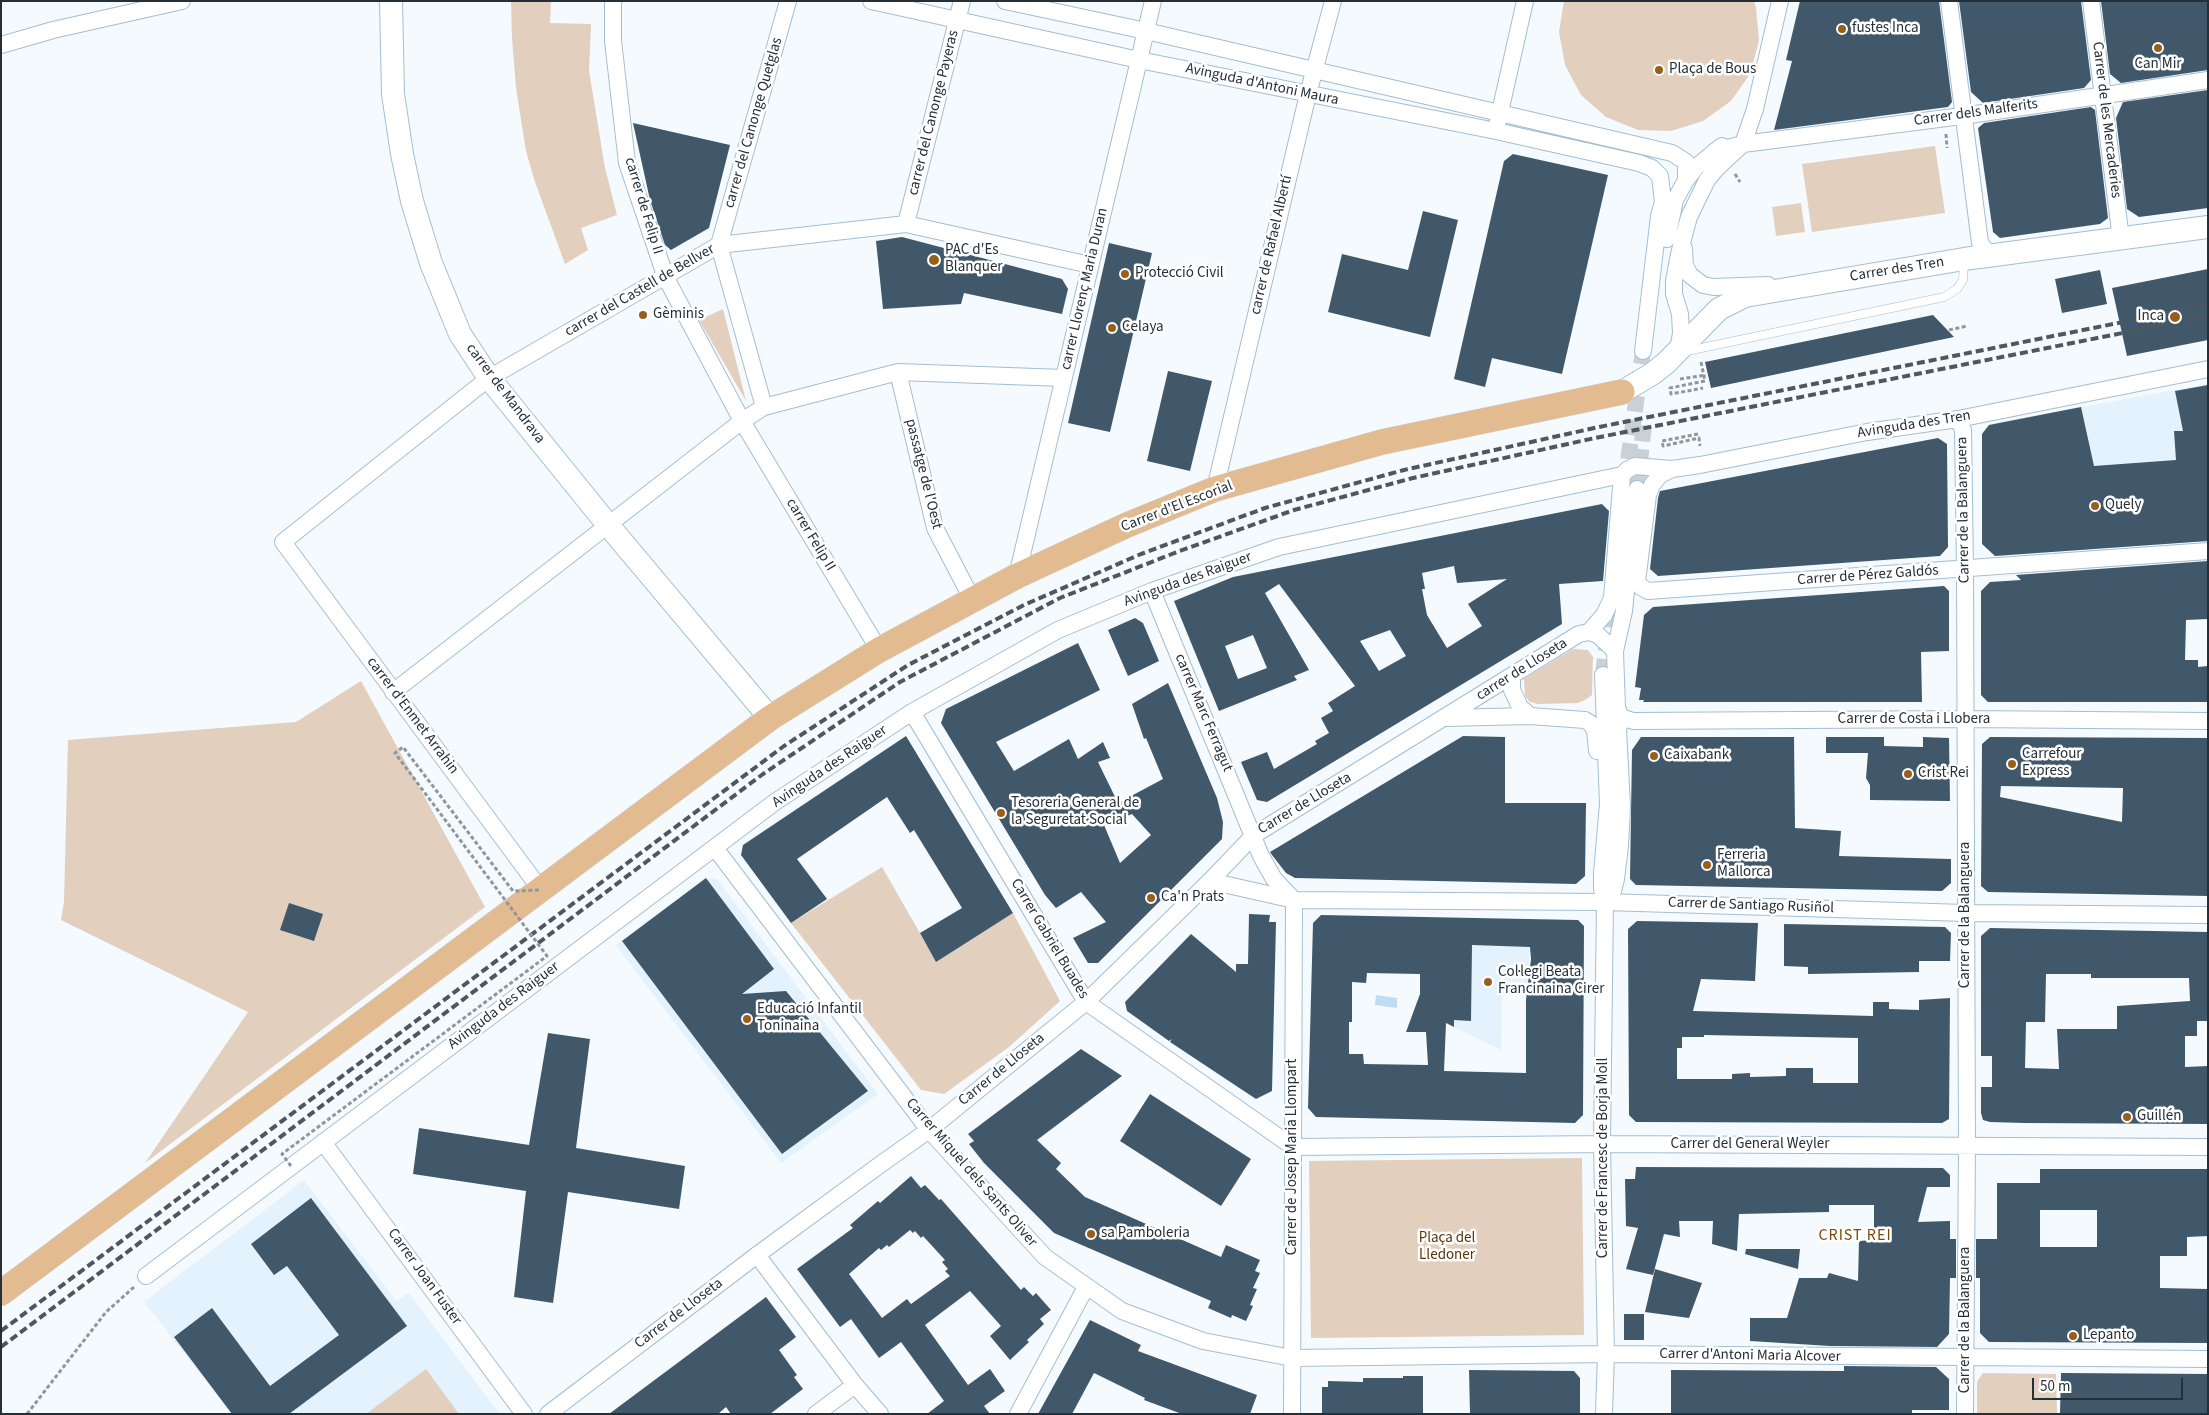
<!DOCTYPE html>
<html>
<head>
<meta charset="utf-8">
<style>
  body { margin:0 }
  #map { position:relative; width:2209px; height:1415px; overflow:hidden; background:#f4fafe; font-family:"Source Sans 3",sans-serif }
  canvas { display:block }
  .frame { position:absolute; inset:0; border:2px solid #242f37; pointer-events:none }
  .scale { position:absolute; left:2032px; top:1378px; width:151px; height:22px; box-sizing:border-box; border:2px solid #242f37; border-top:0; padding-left:6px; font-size:15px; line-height:18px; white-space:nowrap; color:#242f37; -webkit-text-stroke:4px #fff; paint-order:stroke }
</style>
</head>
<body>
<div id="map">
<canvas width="2209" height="1415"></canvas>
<div class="frame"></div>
<div class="scale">50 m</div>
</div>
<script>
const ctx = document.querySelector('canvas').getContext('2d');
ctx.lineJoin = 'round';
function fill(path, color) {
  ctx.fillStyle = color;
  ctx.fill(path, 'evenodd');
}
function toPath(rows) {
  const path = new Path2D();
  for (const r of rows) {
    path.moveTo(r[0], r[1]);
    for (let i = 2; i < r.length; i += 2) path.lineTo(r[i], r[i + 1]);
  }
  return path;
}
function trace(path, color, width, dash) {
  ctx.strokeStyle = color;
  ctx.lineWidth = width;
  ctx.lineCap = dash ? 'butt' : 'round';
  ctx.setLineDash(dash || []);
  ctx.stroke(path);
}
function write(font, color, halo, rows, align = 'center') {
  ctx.font = font + ' "Source Sans 3",sans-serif';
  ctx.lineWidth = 5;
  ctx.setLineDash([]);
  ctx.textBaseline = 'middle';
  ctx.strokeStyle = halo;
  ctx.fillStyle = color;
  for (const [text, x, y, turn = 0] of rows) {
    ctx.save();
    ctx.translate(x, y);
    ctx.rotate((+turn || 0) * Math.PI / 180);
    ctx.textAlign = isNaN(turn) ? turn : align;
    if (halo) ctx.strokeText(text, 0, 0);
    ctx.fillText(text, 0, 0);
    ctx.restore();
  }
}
const built = toPath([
  [2208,384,2208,538,1993,554,1982,544,1982,434,1989,424],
  [706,878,717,879,878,1094,781,1163,616,945],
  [1449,918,1529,947,1529,986,1502,986,1501,1050,1446,1023],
  [304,1180,396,1301,409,1293,500,1414,232,1414,144,1302]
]);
const green = toPath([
  [511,1,551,1,550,23,591,24,589,71,605,168,617,215,581,228,588,250,565,264,535,182,526,151,516,88,512,38],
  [1564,1,1754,1,1756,8,1759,41,1750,74,1731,101,1703,121,1671,131,1638,130,1606,117,1581,95,1565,65,1559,32],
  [1935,146,1945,213,1812,232,1802,164],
  [1801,203,1805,232,1776,236,1772,207],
  [723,309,746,401,699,320],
  [1573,649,1588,650,1593,657,1592,695,1585,700,1578,703,1538,704,1530,702,1525,696,1524,679],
  [361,681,485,907,145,1163,248,1012,61,920,64,902,68,740,296,722],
  [882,867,936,961,1013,913,1060,1001,1009,1047,944,1094,921,1090,791,923],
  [1582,1158,1584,1335,1311,1338,1309,1161],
  [426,1369,459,1414,366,1414],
  [1983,1373,2056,1374,2057,1414,1977,1414,1977,1382]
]);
const water = toPath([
  [1376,995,1397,998,1397,1008,1375,1005]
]);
const building = toPath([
  [1800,1,1939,1,1952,102,1948,107,1774,130,1792,61,1786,60],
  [1959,1,2081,1,2091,80,2084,88,1983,103,1971,92],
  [2101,1,2208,1,2208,70,2121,83,2110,74],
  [2208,90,2208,208,2139,217,2127,209,2116,118,2123,102],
  [2091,107,2095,110,2108,218,2100,224,2000,238,1993,232,1978,128,1984,123],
  [633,123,730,145,709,228,671,250,665,245,650,200],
  [1513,154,1608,175,1562,374,1492,358,1485,387,1454,379,1504,161],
  [1423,211,1458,220,1430,337,1328,312,1342,254,1408,270],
  [902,237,1062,279,1068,289,1062,314,964,293,961,304,883,309,876,241],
  [1109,243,1152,253,1110,432,1068,423],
  [2208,269,2208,340,2127,356,2112,288],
  [2100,270,2107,304,2062,313,2055,279],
  [1933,315,1954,337,1711,388,1705,362],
  [1168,371,1212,381,1190,471,1147,461],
  [2208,385,2208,541,1995,556,1982,544,1982,434,1989,425,2081,407,2094,466,2176,460,2174,431,2183,431,2175,391],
  [1938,438,1947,444,1948,547,1940,556,1658,576,1650,569,1658,498,1660,491],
  [1602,504,1609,511,1603,581,1559,584,1562,624,1267,802,1257,800,1241,762,1267,752,1274,769,1317,744,1315,741,1329,733,1321,718,1333,711,1328,703,1355,686,1279,584,1265,593,1309,670,1294,676,1297,680,1219,711,1174,601,1233,577],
  [1454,566,1457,583,1507,579,1468,604,1482,626,1447,648,1427,615,1422,589,1425,589,1422,573],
  [1390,630,1406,656,1379,671,1360,641],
  [1253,635,1267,668,1238,679,1225,646],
  [2208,561,2208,619,2186,620,2185,660,2198,660,2198,667,2208,666,2208,702,1988,702,1981,695,1981,591,1990,582,2021,580,2016,575],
  [1944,586,1949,591,1949,651,1921,652,1922,702,1643,702,1644,700,1639,700,1641,688,1635,687,1644,615,1653,607],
  [1135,618,1143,623,1159,661,1128,676,1108,630],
  [1078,643,1100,690,996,742,1014,771,1069,739,1078,759,1103,742,1110,758,1098,762,1118,803,1163,779,1146,738,1144,739,1132,704,1168,683,1217,798,1223,822,1222,839,1098,963,1088,963,1073,938,1106,922,1081,892,1056,908,1045,895,941,723,946,709],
  [1132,814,1151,835,1120,863,1104,825],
  [906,736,1013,913,936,962,920,933,962,908,914,830,910,833,887,797,797,859,827,899,791,923,741,855,743,845],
  [1463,736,1505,737,1505,803,1586,803,1585,876,1576,884,1295,878,1286,873,1272,855,1270,852],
  [1641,737,1794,737,1795,828,1841,831,1839,856,1951,859,1951,883,1942,891,1636,885,1630,879,1632,750],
  [1826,737,1884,737,1884,746,1923,747,1923,737,1949,738,1950,801,1870,800,1870,785,1866,778,1868,753,1826,753],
  [1990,737,2208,738,2208,896,1988,892,1981,886,1982,744],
  [2001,786,2123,788,2122,822,2000,797],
  [706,878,774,969,742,994,786,991,868,1091,782,1154,622,941],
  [289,903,323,914,314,941,280,930],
  [1249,914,1270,915,1269,922,1276,922,1272,1091,1256,1099,1170,1042,1172,1039,1169,1041,1127,1011,1125,1002,1191,934,1236,972,1236,964,1248,964],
  [1321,915,1578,920,1584,926,1583,1115,1575,1123,1316,1117,1308,1108,1313,923],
  [1472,945,1530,947,1531,959,1526,1000,1526,1073,1444,1071,1446,1023,1454,1027,1454,1020,1471,1021],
  [1367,973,1420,974,1420,994,1406,1032,1426,1032,1428,1065,1364,1064,1363,1054,1349,1054,1349,1022,1352,1022,1352,982,1366,983],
  [1637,921,1758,923,1755,981,1701,979,1693,1011,1873,1016,1873,1002,1889,1002,1889,1009,1919,1010,1919,1000,1950,998,1949,1119,1942,1123,1636,1122,1629,1115,1628,929],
  [1704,1035,1858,1038,1858,1083,1813,1083,1813,1068,1786,1068,1786,1076,1750,1077,1750,1073,1732,1074,1732,1079,1677,1079,1677,1048,1682,1048,1682,1037,1704,1037],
  [1784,924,1945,927,1951,933,1950,961,1919,961,1919,972,1808,974,1808,967,1784,966],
  [1990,928,2208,932,2208,1021,2197,1021,2197,1036,2185,1036,2185,1067,2208,1066,2208,1124,2024,1123,1990,1122,1983,1120,1981,1113,1981,1087,1992,1087,1992,1056,1981,1056,1981,936],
  [2046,974,2091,974,2091,978,2189,978,2190,1001,2117,1006,2117,1029,2057,1029,2059,1069,2025,1068,2026,1022,2045,1022],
  [548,1033,590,1039,576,1148,685,1166,679,1209,568,1192,553,1303,514,1297,526,1191,413,1174,419,1128,529,1145],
  [1081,1049,1122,1076,1037,1140,1061,1163,1056,1169,1085,1197,1221,1257,1226,1245,1260,1260,1255,1271,1260,1273,1253,1288,1257,1289,1250,1305,1253,1306,1246,1321,1232,1315,1231,1318,1208,1308,1211,1301,1054,1233,984,1163,969,1144,974,1141,968,1134],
  [1150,1094,1251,1159,1221,1206,1120,1141],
  [1636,1167,1943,1168,1950,1175,1950,1187,1927,1187,1918,1222,1950,1221,1950,1239,1956,1239,1956,1278,1950,1278,1949,1334,1937,1347,1830,1346,1750,1341,1750,1318,1787,1318,1799,1278,1827,1278,1829,1273,1858,1281,1859,1241,1874,1240,1874,1205,1829,1205,1829,1212,1739,1214,1737,1251,1712,1244,1713,1221,1679,1221,1680,1237,1664,1234,1653,1275,1626,1269,1638,1228,1626,1226,1625,1179,1635,1179],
  [2040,1169,2208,1169,2208,1236,2187,1237,2187,1256,2160,1256,2160,1288,2208,1289,2208,1343,1989,1342,1980,1333,1980,1278,1976,1278,1976,1239,1997,1239,1997,1183,2040,1183],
  [2040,1210,2097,1210,2097,1247,2040,1247],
  [911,1176,921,1188,925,1185,939,1200,941,1199,1021,1290,1024,1287,1033,1296,1036,1293,1051,1310,1040,1319,1044,1324,1027,1340,1029,1342,1010,1360,990,1336,1001,1326,970,1291,925,1325,968,1385,990,1369,1005,1391,984,1406,990,1414,927,1414,944,1401,901,1342,879,1358,851,1319,840,1327,797,1269,853,1228,850,1225,878,1201,880,1203],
  [910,1230,913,1233,915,1231,921,1238,923,1236,945,1260,942,1262,948,1269,945,1271,950,1276,911,1304,907,1299,882,1318,849,1274,879,1248,881,1250,887,1245,889,1247],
  [311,1198,407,1326,289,1414,232,1414,174,1337,212,1308,270,1386,339,1335,287,1266,274,1275,251,1244],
  [1746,1249,1800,1249,1798,1269,1745,1254],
  [1655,1269,1702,1283,1689,1318,1645,1312],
  [766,1297,796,1337,779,1350,797,1375,794,1377,803,1389,770,1414,731,1414,726,1407,718,1414,609,1414],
  [1624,1314,1644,1314,1644,1340,1624,1340],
  [1090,1320,1141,1345,1138,1351,1257,1395,1250,1414,1182,1414,1144,1400,1145,1398,1094,1373,1072,1414,1038,1414],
  [1844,1366,1936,1367,1949,1379,1949,1410,1912,1410,1912,1414,1671,1414,1671,1370,1844,1371],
  [1469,1370,1574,1371,1580,1378,1580,1414,1470,1414],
  [2061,1373,2208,1374,2208,1414,2060,1413],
  [1403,1376,1423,1376,1423,1414,1322,1414,1322,1387,1328,1387,1328,1381,1363,1382,1363,1378,1403,1378]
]);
const streetTunnel = toPath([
  [1625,483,1643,351],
  [1637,489,1644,424],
  [1603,675,1611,601]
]);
const path = toPath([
  [1946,134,1947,148],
  [1735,174,1740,182],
  [1949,330,1967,326],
  [1701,362,1705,381,1670,388,1671,394,1703,388],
  [1680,379,1706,375],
  [1698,434,1662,441,1663,446,1699,438,1700,446],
  [27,1414,106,1312,134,1287]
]);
const lane = toPath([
  [1687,351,1944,297,1957,289,1963,280,1964,262]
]);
const street = toPath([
  [613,1,613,41,627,163,666,278,742,421,879,650],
  [871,1,1139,60,1496,131,1639,163,1652,168,1660,176,1663,202,1659,216,1643,351],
  [1005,1,1146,31,1672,153,1686,162,1686,180],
  [1949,1,1980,243,1990,256],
  [2091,1,2121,239],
  [1,45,53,30,182,1],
  [1498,121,1525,1],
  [1715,151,1743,144,1962,116,2208,80],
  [906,224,962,1],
  [1667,239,1675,200,1686,180,1696,167,1722,146],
  [1684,248,1685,266,1690,275,1703,285,1714,287,1768,285],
  [1678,351,1681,333,1680,314,1674,294,1674,281,1679,254,1689,217,1707,180,1716,169,1743,144,1755,109,1780,1],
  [898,372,935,528,972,599],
  [764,407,719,245,788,1],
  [1958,419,1963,430,1965,569,1967,1146,1965,1414],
  [1672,469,1660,475,1652,485,1648,495,1637,581,1641,587,1648,591,2208,551],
  [1622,475,1627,470,1635,466,1672,469,1700,465,1867,432,1958,419,2208,369],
  [1215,489,1308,94,1333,1],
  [1017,576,1153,1],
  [1152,591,1261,856,1274,879,1294,900],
  [1589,632,1598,635,1615,651],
  [1603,675,1608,804,1602,873,1602,889,1605,902,1602,1144,1606,1354,1604,1414],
  [1512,676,1512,690,1520,707,1530,716],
  [393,692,742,421,764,407,898,372,1064,378],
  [912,712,1086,1002,1293,1147,1602,1144,2208,1147],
  [1621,717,1633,721,1965,719,2208,721],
  [1446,718,1530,716,1585,720,1590,723,1595,730,1597,751],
  [715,848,929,1130,1045,1257,1122,1311,1203,1341,1292,1358,1606,1354,2208,1359],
  [1210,881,1294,900,1605,902,1966,913,2208,915],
  [541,890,283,542,489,378,719,245,906,224,1090,265],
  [1605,902,1613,891,1616,879,1620,846,1622,806,1618,730,1621,717,1617,708,1615,651,1624,611,1637,489],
  [323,1142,524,1414],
  [757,1255,855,1385,880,1414],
  [146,1276,775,802,912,712,1058,630,1152,591,1279,547,1622,475],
  [548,1414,757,1255,881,1164,929,1130,1086,1002,1210,881,1254,835,1579,634,1589,632,1604,615,1612,598,1622,475],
  [816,1414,855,1385],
  [1018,1414,1086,1287],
  [1292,1414,1294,900]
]);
const secondary = toPath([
  [391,1,393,94,402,154,412,201,431,263,460,334,489,378,608,525,770,718],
  [1622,392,1652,374,1666,363,1719,309,1745,296,1964,259,2208,227]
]);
const primary = toPath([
  [1,1293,770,718,879,650,1017,576,1127,525,1215,489,1382,442,1622,392]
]);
const rail = toPath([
  [1,1331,784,746,908,665,1024,605,1141,554,1265,508,1404,470,1599,427,2208,305],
  [1,1347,763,774,900,682,1060,598,1177,552,1294,510,1413,478,1595,438,2208,316]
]);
const pathBridge = toPath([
  [291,1166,282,1154,547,956,395,753,403,747,513,891,541,890]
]);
const markers = [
  [1842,29,5,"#985f1c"],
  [2158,48,5,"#985f1c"],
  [1659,70,5,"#985f1c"],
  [934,260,6,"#985f1c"],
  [1125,274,5,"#985f1c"],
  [643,315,5,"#985f1c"],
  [2175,317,6,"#985f1c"],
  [1112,328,5,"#985f1c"],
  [2095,506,5,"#985f1c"],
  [1654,756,5,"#985f1c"],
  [2012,764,5,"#985f1c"],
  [1908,774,5,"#985f1c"],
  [1001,813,5,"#985f1c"],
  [1707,865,5,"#985f1c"],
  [1151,898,5,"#985f1c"],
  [1488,982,5,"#985f1c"],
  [747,1019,5,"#985f1c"],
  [2127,1117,5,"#985f1c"],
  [1091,1234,5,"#985f1c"],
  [2073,1336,5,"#985f1c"]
];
const poiNames = [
  ["fustes Inca",1852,29],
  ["Can Mir",2158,65,"center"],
  ["Plaça de Bous",1669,70],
  ["PAC d'Es",945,251],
  ["Blanquer",945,268],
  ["Protecció Civil",1135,274],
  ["Gèminis",653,315],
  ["Inca",2164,317,"right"],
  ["Celaya",1122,328],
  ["Quely",2105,506],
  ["Carrefour",2022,755],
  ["Express",2022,772],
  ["Caixabank",1664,756],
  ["Crist Rei",1918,774],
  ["Tesoreria General de",1011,804],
  ["la Seguretat Social",1011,821],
  ["Ferreria",1717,856],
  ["Mallorca",1717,873],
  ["Ca'n Prats",1161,898],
  ["Col·legi Beata",1498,973],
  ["Francinaina Cirer",1498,990],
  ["Educació Infantil",757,1010],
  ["Toninaina",757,1027],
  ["Guillén",2137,1117],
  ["sa Pamboleria",1101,1234],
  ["Lepanto",2083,1336]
];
const streetNames = [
  ["Avinguda d'Antoni Maura",1262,85,12],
  ["carrer del Canonge Payeras",934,113,-76],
  ["Carrer dels Malferits",1976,113,-8],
  ["Carrer de les Mercaderies",2106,120,83],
  ["carrer del Canonge Quetglas",754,123,-74],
  ["carrer de Felip II",643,206,73],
  ["carrer de Rafael Albertí",1272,245,-77],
  ["Carrer des Tren",1897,270,-9],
  ["carrer Llorenç Maria Duran",1085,289,-77],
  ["carrer del Castell de Bellver",640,291,-30],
  ["carrer de Mandrava",505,394,53],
  ["Avinguda des Tren",1914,425,-9],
  ["passatge de l'Oest",923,474,76],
  ["Carrer d'El Escorial",1177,507,-21],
  ["Carrer de la Balanguera",1964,510,-91],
  ["carrer Felip II",810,535,59],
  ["Carrer de Pérez Galdós",1868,576,-4],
  ["Avinguda des Raiguer",1188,580,-20],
  ["carrer de Lloseta",1522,670,-32],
  ["carrer Marc Ferragut",1203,713,67],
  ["carrer d'Enmet Arrahin",412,716,53],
  ["Carrer de Costa i Llobera",1914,720],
  ["Avinguda des Raiguer",830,767,-34],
  ["Carrer de Lloseta",1305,804,-31],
  ["Carrer de Santiago Rusiñol",1751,906,2],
  ["Carrer de la Balanguera",1966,915,-90],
  ["Carrer Gabriel Buades",1049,939,59],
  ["Avinguda des Raiguer",504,1006,-37],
  ["Carrer de Lloseta",1002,1070,-39],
  ["Carrer del General Weyler",1750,1145],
  ["Carrer de Josep Maria Llompart",1293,1157,-90],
  ["Carrer de Francesc de Borja Moll",1604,1158,-90],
  ["Carrer Miquel dels Sants Oliver",971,1173,49],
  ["Carrer Joan Fuster",424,1277,54],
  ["Carrer de Lloseta",679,1314,-37],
  ["Carrer de la Balanguera",1966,1320,-90],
  ["Carrer d'Antoni Maria Alcover",1750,1356,1]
];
const parkNames = [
  ["Plaça del",1447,1239],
  ["Lledoner",1447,1256]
];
const neighbourhoodNames = [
  ["CRIST REI",1855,1236]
];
fill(built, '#e4f2fd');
fill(green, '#e2cfbe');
fill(water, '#beddf5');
fill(building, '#40586a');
trace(streetTunnel, '#cad1d6', 16, [16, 8]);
trace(lane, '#a3bed3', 9);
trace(street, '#a3bed3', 18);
trace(secondary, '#a3bed3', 24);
trace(primary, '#d3d5d7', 26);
trace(path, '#8f979d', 3, [4, 2.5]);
trace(lane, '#fff', 8);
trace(street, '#fff', 16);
trace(secondary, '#fff', 22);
trace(primary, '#e3bb91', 25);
trace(rail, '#4d575e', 4, [8, 4]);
trace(pathBridge, '#8f979d', 3, [4, 2.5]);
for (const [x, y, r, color] of markers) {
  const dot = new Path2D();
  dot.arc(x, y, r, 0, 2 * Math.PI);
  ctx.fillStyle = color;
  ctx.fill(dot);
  trace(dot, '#fff', 2);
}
write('15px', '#242f37', '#fff', poiNames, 'left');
write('15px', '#242f37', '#fff', streetNames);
write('15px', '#5a3407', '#fff', parkNames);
ctx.letterSpacing = '1px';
write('16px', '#7c4905', '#fff', neighbourhoodNames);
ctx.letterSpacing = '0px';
</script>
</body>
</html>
